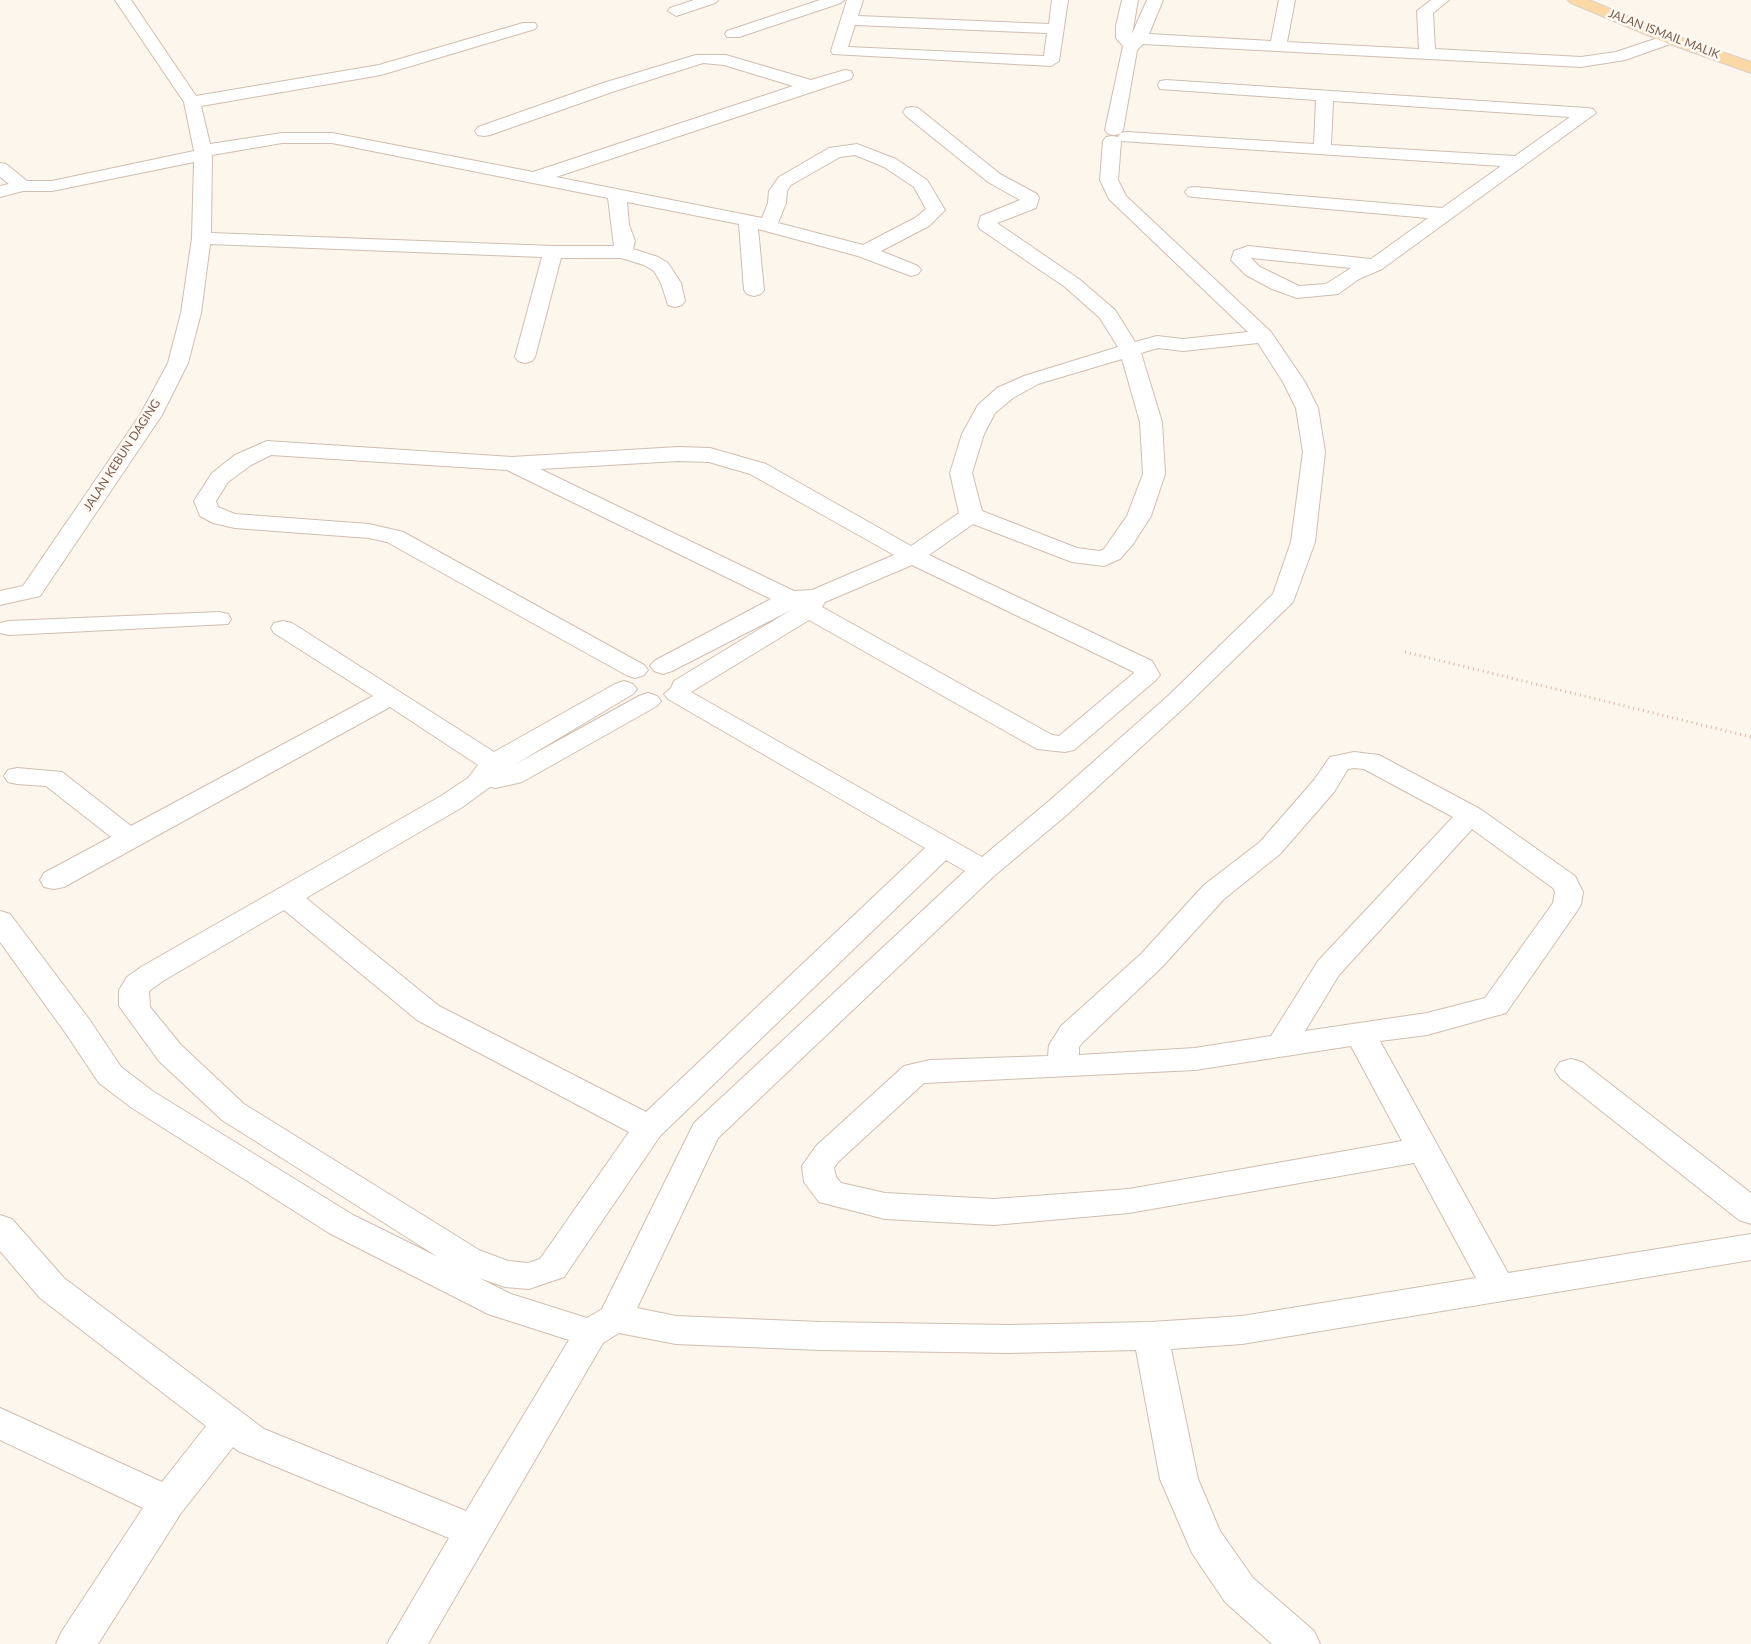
<!DOCTYPE html>
<html>
<head>
<meta charset="utf-8">
<style>
  body { margin:0 }
  canvas { display:block; background:#fdf6ec }
</style>
</head>
<body>
<canvas width="1751" height="1644"></canvas>
<script>
const ctx = document.querySelector('canvas').getContext('2d');
ctx.lineJoin = 'round';
function toPath(rows) {
  const path = new Path2D();
  for (const r of rows) {
    path.moveTo(r[0], r[1]);
    for (let i = 2; i < r.length; i += 2) path.lineTo(r[i], r[i + 1]);
  }
  return path;
}
function trace(path, color, width, dash) {
  ctx.strokeStyle = color;
  ctx.lineWidth = width;
  ctx.lineCap = dash ? 'butt' : 'round';
  ctx.setLineDash(dash || []);
  ctx.stroke(path);
}
function fill(path, color) {
  ctx.fillStyle = color;
  ctx.fill(path, 'evenodd');
}
function write(font, color, halo, rows, align = 'center') {
  ctx.font = font + ' Lato,sans-serif';
  ctx.lineWidth = 5;
  ctx.setLineDash([]);
  ctx.textBaseline = 'middle';
  ctx.strokeStyle = halo;
  ctx.fillStyle = color;
  for (const [text, x, y, turn = 0] of rows) {
    ctx.save();
    ctx.translate(x, y);
    ctx.rotate((+turn || 0) * Math.PI / 180);
    ctx.textAlign = isNaN(turn) ? turn : align;
    if (halo) ctx.strokeText(text, 0, 0);
    ctx.fillText(text, 0, 0);
    ctx.restore();
  }
}
const path = toPath([
  [1405,652,1751,737]
]);
const minor = toPath([
  [115,0,131,0,196,96,379,65,523,23,535,23,537,26,535,29,381,75,201,106,210,144,282,133,332,133,533,172,793,86,724,65,703,63,615,91,490,135,484,136,478,135,475,131,478,127,603,83,696,55,726,55,811,80,845,70,851,71,853,75,851,79,556,177,762,218,768,203,769,191,779,177,829,148,857,144,896,159,927,180,945,210,929,226,881,251,918,266,921,270,918,274,911,276,858,256,758,229,764,290,761,294,754,296,747,294,744,290,739,224,627,202,629,225,635,241,633,249,658,257,668,263,681,283,685,301,682,305,675,307,668,305,661,283,654,271,644,265,621,258,561,258,535,357,532,361,525,363,518,361,515,357,542,257,210,244,201,313,188,363,162,415,40,596,0,605,0,591,23,586,140,415,168,363,181,313,192,238,194,162,52,191,23,191,0,197,0,186,9,184,0,177,0,163,6,164,27,181,52,181,194,151,184,102,115,0],
  [282,143,332,143,608,198,614,246,553,246,211,233,212,155,282,143],
  [855,155,884,167,914,187,926,209,915,218,863,245,778,223,786,203,787,191,791,185,840,157,855,155],
  [694,0,718,0,715,3,676,16,668,11,670,8,694,0],
  [820,0,844,0,841,3,739,37,727,37,725,34,727,31,820,0],
  [847,0,863,0,858,16,1049,24,1052,0,1068,0,1059,61,1051,66,833,54,831,51,847,0],
  [855,25,1047,33,1044,56,848,47,855,25],
  [1122,0,1138,0,1132,34,1147,0,1163,0,1149,34,1271,41,1279,0,1295,0,1287,42,1419,49,1417,11,1431,0,1449,0,1433,13,1435,49,1581,57,1616,52,1670,34,1678,39,1676,42,1625,60,1581,67,1143,44,1137,50,1123,130,1120,134,1114,135,1108,134,1105,130,1123,46,1116,38,1116,26,1122,0],
  [1166,80,1587,108,1593,109,1596,113,1382,269,1359,279,1338,294,1297,298,1272,289,1246,275,1231,260,1234,251,1248,246,1371,259,1428,218,1194,197,1188,196,1185,192,1188,188,1194,187,1442,208,1501,166,1121,141,1118,137,1121,133,1127,132,1314,144,1316,100,1160,89,1158,85,1160,81,1166,80],
  [1333,101,1570,117,1515,156,1331,145,1333,101],
  [1251,258,1351,268,1326,284,1299,286,1260,267,1251,258],
  [912,107,918,108,1000,174,1037,194,1039,198,1036,208,997,223,1079,279,1115,310,1135,342,1157,336,1183,339,1248,332,1109,199,1100,180,1103,141,1106,137,1112,136,1118,137,1121,141,1118,180,1126,196,1271,332,1305,382,1318,408,1325,452,1315,542,1293,602,1187,705,1069,813,994,876,718,1138,637,1308,676,1316,820,1322,1009,1325,1151,1322,1242,1316,1476,1278,1414,1163,1129,1213,994,1225,885,1219,819,1202,804,1182,802,1166,816,1146,904,1066,930,1060,1048,1056,1049,1045,1061,1026,1141,954,1204,885,1260,842,1314,780,1330,757,1354,752,1379,755,1480,809,1575,876,1583,892,1581,904,1577,911,1506,1013,1427,1035,1380,1041,1508,1273,1751,1234,1751,1260,1242,1344,1171,1349,1198,1479,1220,1531,1253,1578,1314,1631,1320,1644,1272,1644,1225,1602,1192,1553,1160,1479,1136,1350,1009,1353,820,1350,676,1344,619,1333,603,1343,428,1644,387,1644,449,1538,238,1451,233,1447,181,1513,98,1644,56,1644,62,1631,143,1508,0,1440,0,1408,162,1482,206,1426,40,1298,0,1251,0,1215,12,1219,64,1278,264,1429,466,1511,569,1340,488,1314,329,1233,132,1108,99,1083,67,1035,0,942,0,911,10,914,89,1019,121,1067,154,1092,353,1215,438,1257,222,1120,159,1061,119,1006,119,990,127,977,141,967,441,796,468,778,478,765,390,707,64,887,54,889,44,887,40,880,44,873,111,837,46,786,17,784,8,782,4,776,8,770,17,768,62,772,131,826,373,696,274,633,271,628,274,623,283,621,292,623,494,752,615,684,624,681,633,684,637,689,633,694,514,765,639,696,648,693,657,696,661,701,657,706,522,782,496,788,490,787,461,808,306,898,439,1006,646,1112,925,848,668,699,664,694,671,688,674,681,791,610,672,671,663,674,654,671,650,666,654,661,771,599,507,470,271,455,251,465,228,482,216,501,218,507,235,514,369,524,403,532,644,665,648,670,644,675,635,678,626,675,387,542,369,538,235,528,213,523,200,516,194,501,212,473,235,455,267,441,512,457,678,447,710,448,766,464,911,546,959,513,950,473,962,434,978,405,997,388,1024,376,1118,347,1100,318,1065,287,980,229,978,225,981,216,1020,200,988,182,906,116,903,112,906,108,912,107],
  [1258,343,1283,382,1296,408,1303,452,1291,542,1273,594,1169,695,1049,801,982,857,691,692,809,620,1037,749,1065,752,1074,750,1156,680,1160,675,1152,661,929,555,973,524,1072,562,1104,566,1120,559,1133,544,1151,516,1165,474,1162,422,1141,353,1158,348,1183,351,1258,343],
  [1122,359,1140,422,1143,474,1127,516,1104,549,1100,551,1077,548,982,511,972,473,984,434,995,413,1013,398,1038,384,1122,359],
  [678,461,709,462,750,474,894,555,812,590,794,591,540,469,678,461],
  [912,565,1132,671,1134,673,1059,736,1052,735,822,607,825,602,912,565],
  [1354,768,1364,769,1453,817,1318,961,1271,1036,1195,1048,1079,1055,1079,1047,1083,1042,1161,968,1224,899,1280,854,1334,792,1348,769,1354,768],
  [1472,829,1553,888,1555,892,1553,903,1485,998,1427,1013,1305,1031,1339,975,1472,829],
  [946,860,965,871,694,1123,602,1309,587,1318,511,1294,479,1278,505,1287,529,1289,564,1277,660,1136,946,860],
  [284,910,417,1020,629,1132,540,1259,528,1263,508,1261,479,1250,244,1104,181,1045,150,1007,149,991,163,981,284,910],
  [1351,1046,1402,1141,1129,1189,994,1199,885,1193,841,1183,836,1177,834,1168,838,1162,924,1083,1195,1070,1351,1046],
  [219,612,228,614,231,619,228,624,9,635,0,633,0,623,9,621,219,612],
  [1571,1059,1582,1062,1751,1193,1751,1224,1739,1220,1560,1078,1555,1070,1560,1062,1571,1059]
]);
const major = toPath([
  [1568,0,1589,0,1676,36,1751,62,1751,73,1664,42,1571,3,1568,0]
]);
const farStreetnames = [
  ["JALAN ISMAIL MALIK",1664,34,21],
  ["JALAN KEBUN DAGING",122,455,-57]
];
trace(minor, '#d1beb0', 2);
trace(major, '#dad1cd', 2);
trace(path, '#d9b8a5', 3, [1, 4]);
fill(minor, '#fff');
fill(major, '#fbd9a5');
write('12px', '#7a5c4d', '#fffaf3', farStreetnames);
</script>
</body>
</html>
